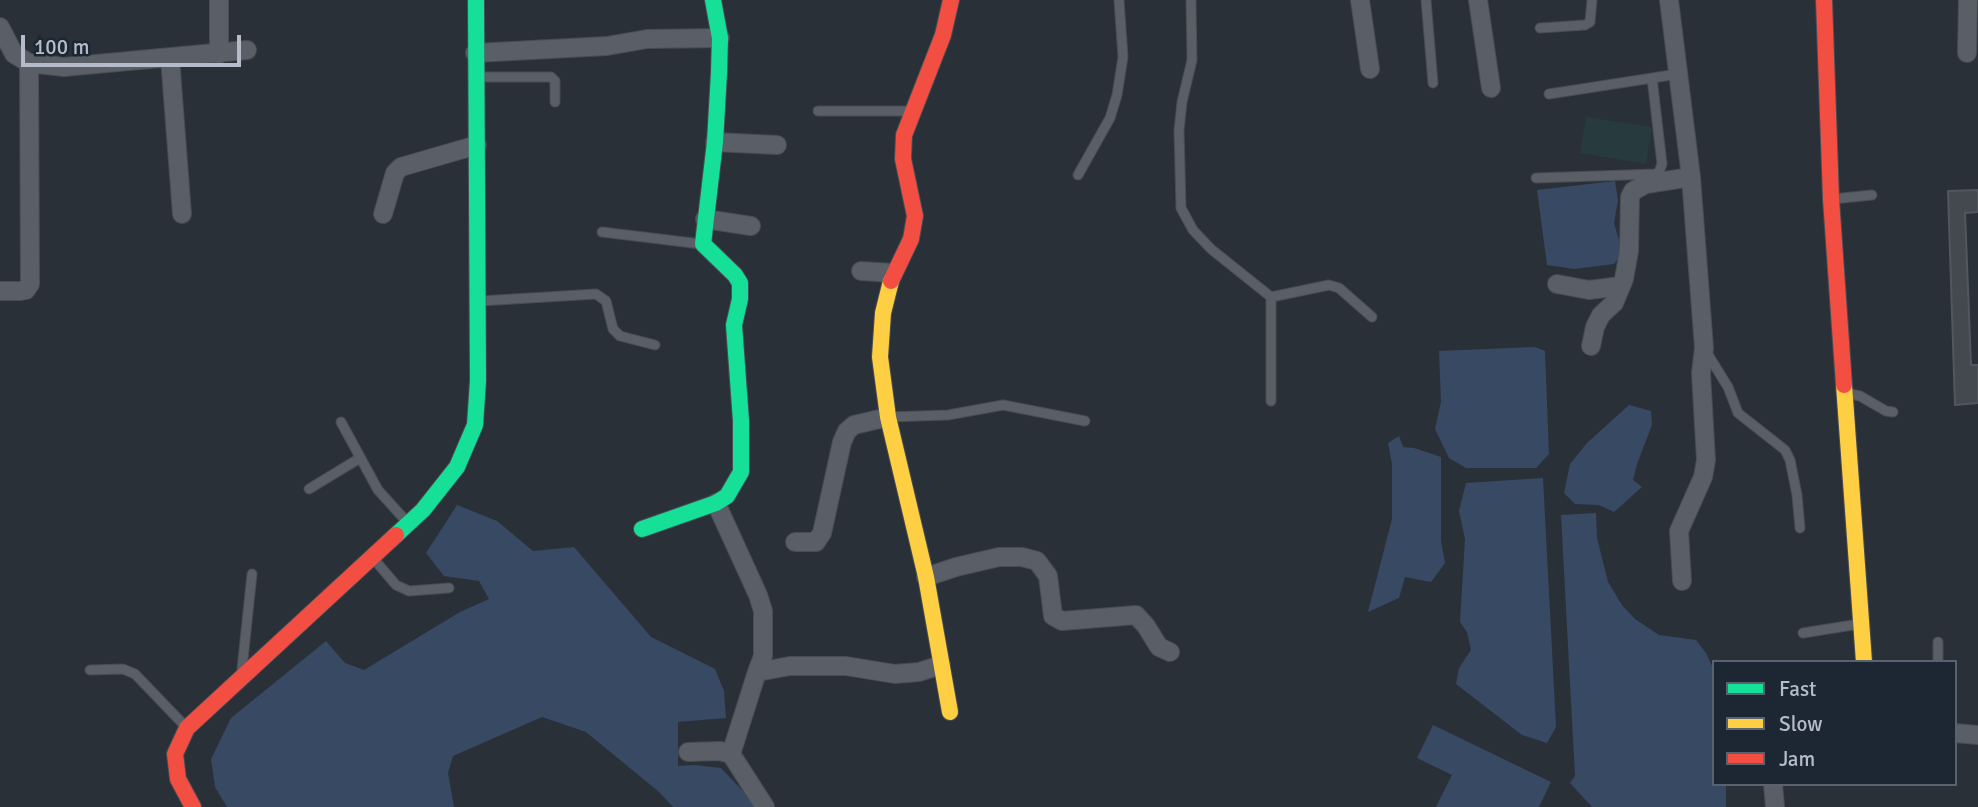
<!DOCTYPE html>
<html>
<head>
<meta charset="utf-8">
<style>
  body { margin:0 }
  #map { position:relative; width:1978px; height:807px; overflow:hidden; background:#2a3038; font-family:Signika,sans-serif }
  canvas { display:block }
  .legend { position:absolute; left:1712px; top:660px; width:245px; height:126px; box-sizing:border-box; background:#1d2633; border:2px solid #59626f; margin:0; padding:9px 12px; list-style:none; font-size:21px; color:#b4bcc9 }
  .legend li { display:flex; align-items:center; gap:14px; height:35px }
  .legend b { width:35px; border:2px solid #59626f }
  .scale { position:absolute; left:21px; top:35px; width:220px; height:32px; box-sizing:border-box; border:4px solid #b4bcc9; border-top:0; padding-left:9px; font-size:21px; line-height:24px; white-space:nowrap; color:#b4bcc9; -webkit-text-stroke:5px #1d2633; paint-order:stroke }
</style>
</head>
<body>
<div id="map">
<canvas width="1978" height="807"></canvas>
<ul class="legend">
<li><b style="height:9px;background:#16e098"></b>Fast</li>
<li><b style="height:9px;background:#ffcf43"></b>Slow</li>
<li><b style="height:9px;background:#f24e42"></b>Jam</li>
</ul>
<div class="scale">100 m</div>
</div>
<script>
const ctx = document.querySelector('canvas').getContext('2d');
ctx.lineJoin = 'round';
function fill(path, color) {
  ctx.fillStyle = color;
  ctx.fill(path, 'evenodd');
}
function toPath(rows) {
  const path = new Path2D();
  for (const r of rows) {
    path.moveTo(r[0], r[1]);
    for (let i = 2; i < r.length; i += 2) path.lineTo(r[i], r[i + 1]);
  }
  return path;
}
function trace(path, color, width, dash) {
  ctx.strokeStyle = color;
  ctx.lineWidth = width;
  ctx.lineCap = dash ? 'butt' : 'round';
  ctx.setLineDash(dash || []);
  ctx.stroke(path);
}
const green = toPath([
  [1586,117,1652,127,1646,164,1580,153]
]);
const water = toPath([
  [1615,181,1618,200,1614,223,1623,254,1614,264,1574,269,1547,265,1537,190],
  [1535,347,1545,351,1549,454,1536,468,1466,468,1449,458,1435,429,1441,402,1439,351],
  [1629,405,1651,411,1652,425,1637,464,1633,480,1642,487,1614,512,1599,505,1575,504,1564,493,1570,464,1587,443],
  [1399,436,1403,447,1414,448,1441,457,1441,541,1445,563,1431,582,1405,577,1399,598,1368,612,1392,519,1392,464,1388,443],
  [1543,478,1556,727,1547,743,1522,735,1456,684,1459,668,1471,650,1467,632,1460,622,1465,539,1459,511,1466,483],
  [457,505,497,521,533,551,574,547,651,637,715,669,724,691,726,718,678,722,678,766,695,765,721,768,758,807,673,807,659,792,586,732,542,717,453,756,448,773,454,807,227,807,215,787,211,759,231,718,326,641,345,663,364,670,460,612,489,599,479,581,444,576,426,553],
  [1596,513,1597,538,1608,582,1622,605,1635,619,1659,635,1696,640,1706,653,1714,670,1714,784,1726,784,1726,807,1592,807,1570,783,1575,776,1561,515],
  [1433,725,1551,782,1539,807,1436,807,1452,775,1417,758]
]);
const building = toPath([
  [1978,190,1978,212,1965,213,1971,365,1978,365,1978,403,1955,405,1948,191,1978,190]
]);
const lane = toPath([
  [1191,0,1192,60,1182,102,1179,130,1181,208,1193,230,1211,249,1271,297,1271,401],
  [1426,0,1433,83],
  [1540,28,1585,25,1590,22,1592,0],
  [476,77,551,77,555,81,555,102],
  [1549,94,1678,74],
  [818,111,911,111],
  [1078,175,1110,118,1117,95,1123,57,1119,0],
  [1536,178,1655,174,1659,172,1662,164,1652,78],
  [1833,199,1872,195],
  [602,232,701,244],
  [1271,297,1329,285,1339,288,1372,317],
  [480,301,596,294,606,301,613,329,620,336,655,345],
  [1705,350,1728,387,1738,413,1785,450,1790,460,1797,495,1800,528],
  [1846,393,1860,396,1886,411,1893,412],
  [889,417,948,415,1003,405,1085,421],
  [341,422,378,490,407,522],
  [309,489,360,458],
  [373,558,396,585,409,591,449,588],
  [1803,633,1859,624],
  [1938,642,1938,662],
  [242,669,252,574],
  [90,670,123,669,135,674,186,727]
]);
const street = toPath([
  [219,0,219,54],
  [1360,0,1370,69],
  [1478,0,1491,88],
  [1669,0,1691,177,1704,348,1701,373,1706,460,1703,477,1679,531,1682,581],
  [0,27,14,54,29,63,64,67,247,50],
  [475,53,607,46,647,39,720,38],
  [1967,53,1968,0],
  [170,58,182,214],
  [715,142,777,145],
  [383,214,395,173,401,167,477,145],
  [705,219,751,226],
  [861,271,893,273],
  [1557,284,1589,290,1621,286],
  [0,291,20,291,26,290,30,284,29,63],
  [1591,346,1595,327,1601,315,1614,303,1624,279,1629,251,1630,197,1633,191,1646,184,1691,177],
  [716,503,758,595,763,611,763,656,757,672],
  [795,542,816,542,822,533,842,442,847,431,854,425,888,417],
  [926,577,956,567,999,557,1022,557,1037,561,1048,576,1053,616,1062,621,1136,615,1146,626,1159,647,1170,652],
  [1955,733,1978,735],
  [688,752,720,751,731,754,765,807],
  [731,754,757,672,790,666,846,666,895,674,919,672,941,665],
  [1773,784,1775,807]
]);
const fast = toPath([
  [642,529,716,503,727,496,741,472,741,421,734,325,740,299,740,283,735,275,703,244,715,142,719,73,720,38,713,0],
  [396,535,423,510,457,467,475,425,478,381,476,0]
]);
const slow = toPath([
  [891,281,883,313,880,357,888,417,926,577,950,712],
  [1844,385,1864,662]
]);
const jam = toPath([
  [1824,0,1831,199,1844,385],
  [891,281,911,239,915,216,903,159,904,135,943,35,951,0],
  [193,807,178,779,175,754,187,728,396,535]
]);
fill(green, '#273a3e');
fill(water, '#384963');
fill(building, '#444950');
trace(building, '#52575f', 2);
trace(lane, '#484c53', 11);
trace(street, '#484c53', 20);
trace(fast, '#484c53', 18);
trace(slow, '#484c53', 18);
trace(jam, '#484c53', 18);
trace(lane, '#5a5e66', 9);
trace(street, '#5a5e66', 18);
trace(fast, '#16e098', 16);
trace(slow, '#ffcf43', 16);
trace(jam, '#f24e42', 16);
</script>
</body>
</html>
